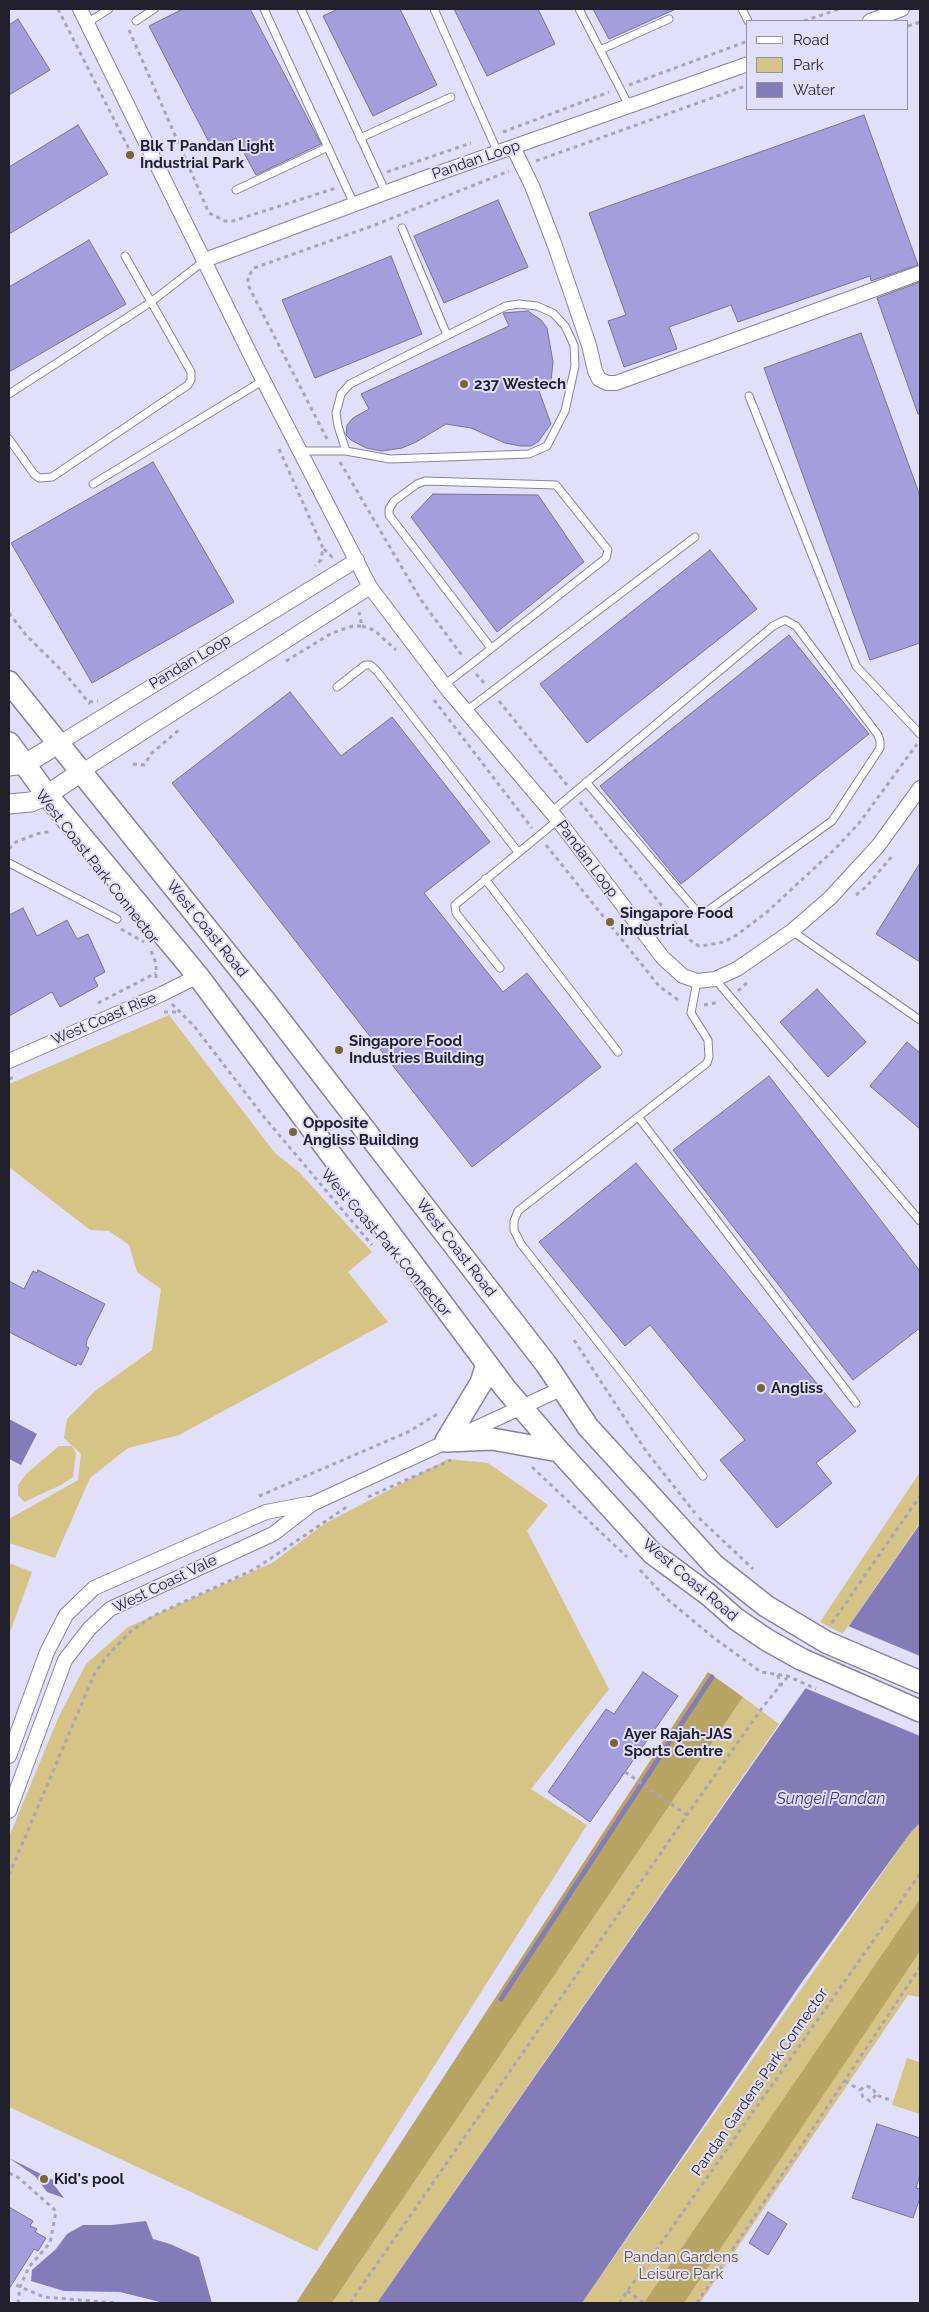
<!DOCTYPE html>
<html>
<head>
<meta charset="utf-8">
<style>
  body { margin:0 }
  #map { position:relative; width:929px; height:2312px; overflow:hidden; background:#e1dffa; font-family:Raleway,sans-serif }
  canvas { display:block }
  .frame { position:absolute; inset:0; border:10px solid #201f2b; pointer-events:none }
  .legend { position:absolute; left:746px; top:20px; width:162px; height:90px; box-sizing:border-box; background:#e1dffa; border:1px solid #9492a7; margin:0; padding:6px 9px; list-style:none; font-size:15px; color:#201f2b }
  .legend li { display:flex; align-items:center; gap:10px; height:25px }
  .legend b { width:25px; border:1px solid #9492a7 }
</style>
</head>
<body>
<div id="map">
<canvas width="929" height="2312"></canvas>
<div class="frame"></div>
<ul class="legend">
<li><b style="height:6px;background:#fff"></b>Road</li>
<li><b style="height:14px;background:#d6c487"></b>Park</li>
<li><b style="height:14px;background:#837cb8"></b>Water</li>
</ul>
</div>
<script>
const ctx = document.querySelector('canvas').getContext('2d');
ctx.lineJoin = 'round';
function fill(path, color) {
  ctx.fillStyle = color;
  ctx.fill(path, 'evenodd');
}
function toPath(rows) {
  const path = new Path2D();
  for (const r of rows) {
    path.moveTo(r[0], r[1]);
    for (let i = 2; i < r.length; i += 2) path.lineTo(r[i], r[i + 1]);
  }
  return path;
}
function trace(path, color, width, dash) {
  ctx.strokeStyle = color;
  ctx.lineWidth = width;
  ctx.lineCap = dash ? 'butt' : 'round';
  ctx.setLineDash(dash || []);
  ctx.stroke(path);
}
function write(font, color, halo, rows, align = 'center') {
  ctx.font = font + ' Raleway,sans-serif';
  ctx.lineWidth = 4;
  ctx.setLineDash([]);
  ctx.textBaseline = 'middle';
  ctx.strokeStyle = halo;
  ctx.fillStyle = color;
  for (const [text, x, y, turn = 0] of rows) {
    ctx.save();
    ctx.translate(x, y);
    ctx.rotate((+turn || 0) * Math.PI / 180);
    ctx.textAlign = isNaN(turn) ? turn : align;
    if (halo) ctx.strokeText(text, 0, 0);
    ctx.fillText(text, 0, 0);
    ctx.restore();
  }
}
const green = toPath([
  [169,1015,275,1153,299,1172,372,1252,348,1272,388,1322,179,1435,128,1448,90,1478,55,1558,9,1543,9,1519,78,1480,81,1454,64,1438,67,1419,95,1391,152,1350,161,1289,137,1272,129,1245,109,1231,90,1230,9,1167,9,1084],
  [59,1446,72,1446,76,1453,73,1477,61,1485,24,1502,18,1495,18,1485,26,1474],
  [448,1459,488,1463,548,1505,527,1531,609,1689,531,1789,587,1825,317,2251,9,2107,9,1837,59,1716,86,1664,128,1627,272,1563,324,1524],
  [920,1472,920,1523,843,1634,820,1622],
  [9,1563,32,1572,9,1635],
  [743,1697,779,1724,377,2303,332,2303],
  [920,1823,920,1997,908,1995,700,2303,582,2303,911,1832],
  [907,2058,920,2062,920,2114,892,2105]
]);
const forest = toPath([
  [708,1672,743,1697,332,2303,296,2303],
  [920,1899,920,1951,684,2303,644,2303]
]);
const water = toPath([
  [9,1419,37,1434,21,1465,9,1459],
  [920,1524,920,1823,911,1832,802,1982,582,2303,377,2303],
  [9,2158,57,2182,55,2186,64,2198,47,2192,35,2176],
  [146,2221,153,2239,170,2244,199,2257,212,2303,164,2303,120,2292,64,2291,31,2281,32,2270,56,2249,67,2234,83,2225,112,2225]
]);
const pier = toPath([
  [848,1626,920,1656,920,1736,805,1688]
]);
const stream = toPath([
  [501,1999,712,1677]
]);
const building = toPath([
  [183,9,250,9,321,144,256,175,236,138,213,150,149,26,183,9],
  [338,9,400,9,437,85,373,116,323,16,338,9],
  [454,9,538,9,555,44,487,76,454,9],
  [593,9,676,9,609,39,593,9],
  [18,19,50,70,9,95,9,25,18,19],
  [864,115,918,265,871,281,870,276,738,322,731,305,669,327,677,349,624,367,608,321,626,315,589,213,864,115],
  [78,125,108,174,9,234,9,167,78,125],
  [498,200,528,267,444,303,414,236,498,200],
  [89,240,126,304,9,372,9,287,89,240],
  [391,256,422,334,315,378,282,300,391,256],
  [920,282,920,414,918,414,877,298,920,282],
  [528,311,541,320,547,328,553,362,551,381,538,388,551,424,538,442,531,446,520,446,505,443,471,428,446,424,416,442,402,448,382,451,366,448,351,440,346,435,347,425,353,418,369,409,361,394,509,326,503,313,528,311],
  [861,333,920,496,920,643,870,660,764,368,861,333],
  [153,462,234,602,92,683,11,543,153,462],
  [433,494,538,495,584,562,497,632,411,517,433,494],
  [710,550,757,609,587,743,540,684,710,550],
  [789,635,869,734,681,884,600,786,789,635],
  [290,692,341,756,392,717,490,842,424,893,503,992,527,973,601,1067,472,1167,172,783,290,692],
  [920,863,920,962,876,934,920,863],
  [23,908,37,936,67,920,77,939,88,934,105,972,94,978,98,986,60,1007,52,992,9,1016,9,915,23,908],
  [817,989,866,1042,828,1077,780,1022,817,989],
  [907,1042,920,1053,920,1129,870,1086,907,1042],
  [769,1076,920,1271,920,1328,853,1380,673,1150,769,1076],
  [636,1163,856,1431,816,1463,832,1483,777,1528,720,1460,745,1440,650,1325,625,1346,539,1242,636,1163],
  [38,1270,105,1304,87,1340,86,1346,89,1348,81,1365,77,1363,76,1366,9,1332,9,1281,24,1289,33,1271,37,1273,38,1270],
  [643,1672,678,1696,590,1822,548,1792,606,1709,614,1714,643,1672],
  [877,2124,920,2138,920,2175,916,2188,920,2189,920,2198,913,2218,852,2198,877,2124],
  [9,2207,33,2221,30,2226,37,2229,35,2232,46,2238,38,2251,34,2249,9,2289,9,2207],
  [768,2212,787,2224,768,2255,749,2243,768,2212]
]);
const path = toPath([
  [58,9,130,151],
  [804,21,839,9],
  [908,26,920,22],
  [129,30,209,213,225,221,233,221,336,188],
  [629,85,748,41],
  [503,132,609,92],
  [536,161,748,85],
  [387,172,471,143],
  [327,439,248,285,248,277,254,268,375,225,509,171],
  [279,449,323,548,321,560,315,566],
  [340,462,421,600,463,657],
  [324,549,333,558],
  [9,613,26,635,67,676,90,704],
  [362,626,374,630,396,650],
  [286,661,332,633,353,626,362,626,359,612],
  [476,674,485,684],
  [434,700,532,828],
  [499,701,567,785],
  [89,702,98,701],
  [133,764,144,765,151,754,180,729],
  [580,802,687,938,699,946,707,945,724,942,738,934,767,912,836,848,860,822,917,744],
  [546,845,659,986,681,1002],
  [9,849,16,842,36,834,52,831],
  [856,895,867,886,893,855],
  [121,929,144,942],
  [151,951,156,963,156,981],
  [738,991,748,982],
  [98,1003,156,973],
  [172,1004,194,1026,264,1117,372,1245],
  [704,1005,720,1002],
  [164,1012,180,1012],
  [9,1079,16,1076],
  [574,1340,646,1451,695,1513],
  [532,1467,627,1557],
  [259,1496,408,1432,439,1413],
  [368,1497,451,1460],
  [699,1518,753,1569],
  [640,1570,667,1599,714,1638,761,1672,788,1676,816,1689],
  [832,1623,920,1496],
  [778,1675,780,1686],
  [625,1772,687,1815],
  [9,1875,94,1675,106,1657,131,1631,153,1616,255,1569,348,1506],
  [845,2081,860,2090],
  [876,2095,870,2101,863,2097,860,2090,866,2086,873,2088,876,2095,893,2101],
  [9,2173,19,2178,56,2211,50,2243,29,2267,20,2287,18,2303],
  [9,2282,44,2297,116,2303],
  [627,2291,644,2303],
  [350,2303,687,1815,762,1708,789,1675],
  [619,2303,920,1874],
  [697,2303,920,1967]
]);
const lane = toPath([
  [264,9,354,204],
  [301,9,386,193],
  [434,9,498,153],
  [579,9,629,106],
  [742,9,748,21],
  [136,21,154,9],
  [87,23,109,9],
  [600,50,669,19],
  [360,138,451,97],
  [236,190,328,147],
  [402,228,447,335],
  [9,394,151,302,204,261],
  [749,396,856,666,920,734],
  [9,439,34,474,39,478,52,477,188,385,191,380,191,372,125,256],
  [301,451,346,451,390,459,529,454,547,446,565,411,575,366,574,345,565,326,553,313,537,306,519,304,506,306,350,384,341,394,336,413,338,426,346,451],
  [93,484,264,380],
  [444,685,469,666,606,558,608,550,556,485,425,481,417,484,394,501,389,509,389,515,491,648],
  [337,687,365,665,370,665,377,671,518,852],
  [466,711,695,537],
  [551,812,773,626,785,620,796,626,878,735,880,741,880,748,832,821,706,912,701,912,694,908,586,782],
  [9,863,117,919],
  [485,879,618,1052],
  [792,931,920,1020],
  [500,968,456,913,455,905,558,820],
  [715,979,920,1221],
  [697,981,691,1013,708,1040,709,1057,707,1063,518,1211,514,1221,514,1230,521,1244,703,1476],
  [639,1118,856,1403]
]);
const street = toPath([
  [80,9,259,372,370,587,448,690,558,820,663,958,683,976,697,981,715,979,737,969,792,931,830,898,878,846,920,788],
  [870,21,902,9],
  [513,147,532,186,554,243,589,345,595,371,599,379,607,383,616,383,920,273],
  [205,260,422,179,748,64],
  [58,744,357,560],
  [81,772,370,587],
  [9,1061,162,994,198,976],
  [9,1756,47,1652,66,1615,94,1588,266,1512,308,1504],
  [9,1811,65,1660,89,1629,110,1609,273,1534,312,1504,563,1388]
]);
const secondary = toPath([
  [9,766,25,764,58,744],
  [9,804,31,802,47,795,81,772]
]);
const primary = toPath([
  [9,682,266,1002,546,1364,588,1427,714,1565,766,1606,826,1642,920,1682],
  [9,743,47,795,198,976,505,1388,559,1451,652,1553,709,1595,736,1619,767,1640,801,1659,920,1711],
  [446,1441,492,1439,559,1451],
  [446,1441,481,1383,487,1364]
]);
const markers = [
  [130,155,5,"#766735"],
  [464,384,5,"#766735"],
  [610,922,5,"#766735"],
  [339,1050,5,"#766735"],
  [293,1132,5,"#766735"],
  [761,1388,5,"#766735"],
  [614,1743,5,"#766735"],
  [44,2179,5,"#766735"]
];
const poiNames = [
  ["Blk T Pandan Light",140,146],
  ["Industrial Park",140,163],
  ["237 Westech",474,384],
  ["Singapore Food",620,913],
  ["Industrial",620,930],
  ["Singapore Food",349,1041],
  ["Industries Building",349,1058],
  ["Opposite",303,1123],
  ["Angliss Building",303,1140],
  ["Angliss",771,1388],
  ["Ayer Rajah-JAS",624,1734],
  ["Sports Centre",624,1751],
  ["Kid's pool",54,2179]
];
const streetNames = [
  ["Pandan Loop",476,160,-19],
  ["Pandan Loop",190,662,-31],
  ["Pandan Loop",587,859,53],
  ["West Coast Park Connector",97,867,52],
  ["West Coast Road",207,929,51],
  ["West Coast Rise",104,1019,-23],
  ["West Coast Park Connector",386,1243,49],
  ["West Coast Road",456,1248,52],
  ["West Coast Road",690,1580,40],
  ["West Coast Vale",165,1584,-26],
  ["Pandan Gardens Park Connector",760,2082,-55]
];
const parkNames = [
  ["Pandan Gardens",681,2257],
  ["Leisure Park",681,2274]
];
const waterNames = [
  ["Sungei Pandan",831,1799]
];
fill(green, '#d6c487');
fill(forest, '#b8a563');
fill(water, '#837cb8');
fill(pier, '#e1dffa');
trace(stream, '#837cb8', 5);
fill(building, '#a49edc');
trace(building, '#767491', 1);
trace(lane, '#8583a1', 9);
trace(street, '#8583a1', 16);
trace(secondary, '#8583a1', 21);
trace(primary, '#8583a1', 24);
trace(path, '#a7a5bb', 3, [4, 4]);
trace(lane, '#fff', 7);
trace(street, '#fff', 14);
trace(secondary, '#fff', 19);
trace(primary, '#fff', 21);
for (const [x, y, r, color] of markers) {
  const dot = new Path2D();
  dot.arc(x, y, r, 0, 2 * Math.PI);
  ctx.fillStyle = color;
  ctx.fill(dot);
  trace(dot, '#e1dffa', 2);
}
write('bold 15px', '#201f2b', '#e1dffa', poiNames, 'left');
write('15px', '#201f2b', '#e1dffa', streetNames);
write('15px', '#625422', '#e1dffa', parkNames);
write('italic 16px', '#41337c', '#e1dffa', waterNames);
</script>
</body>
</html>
